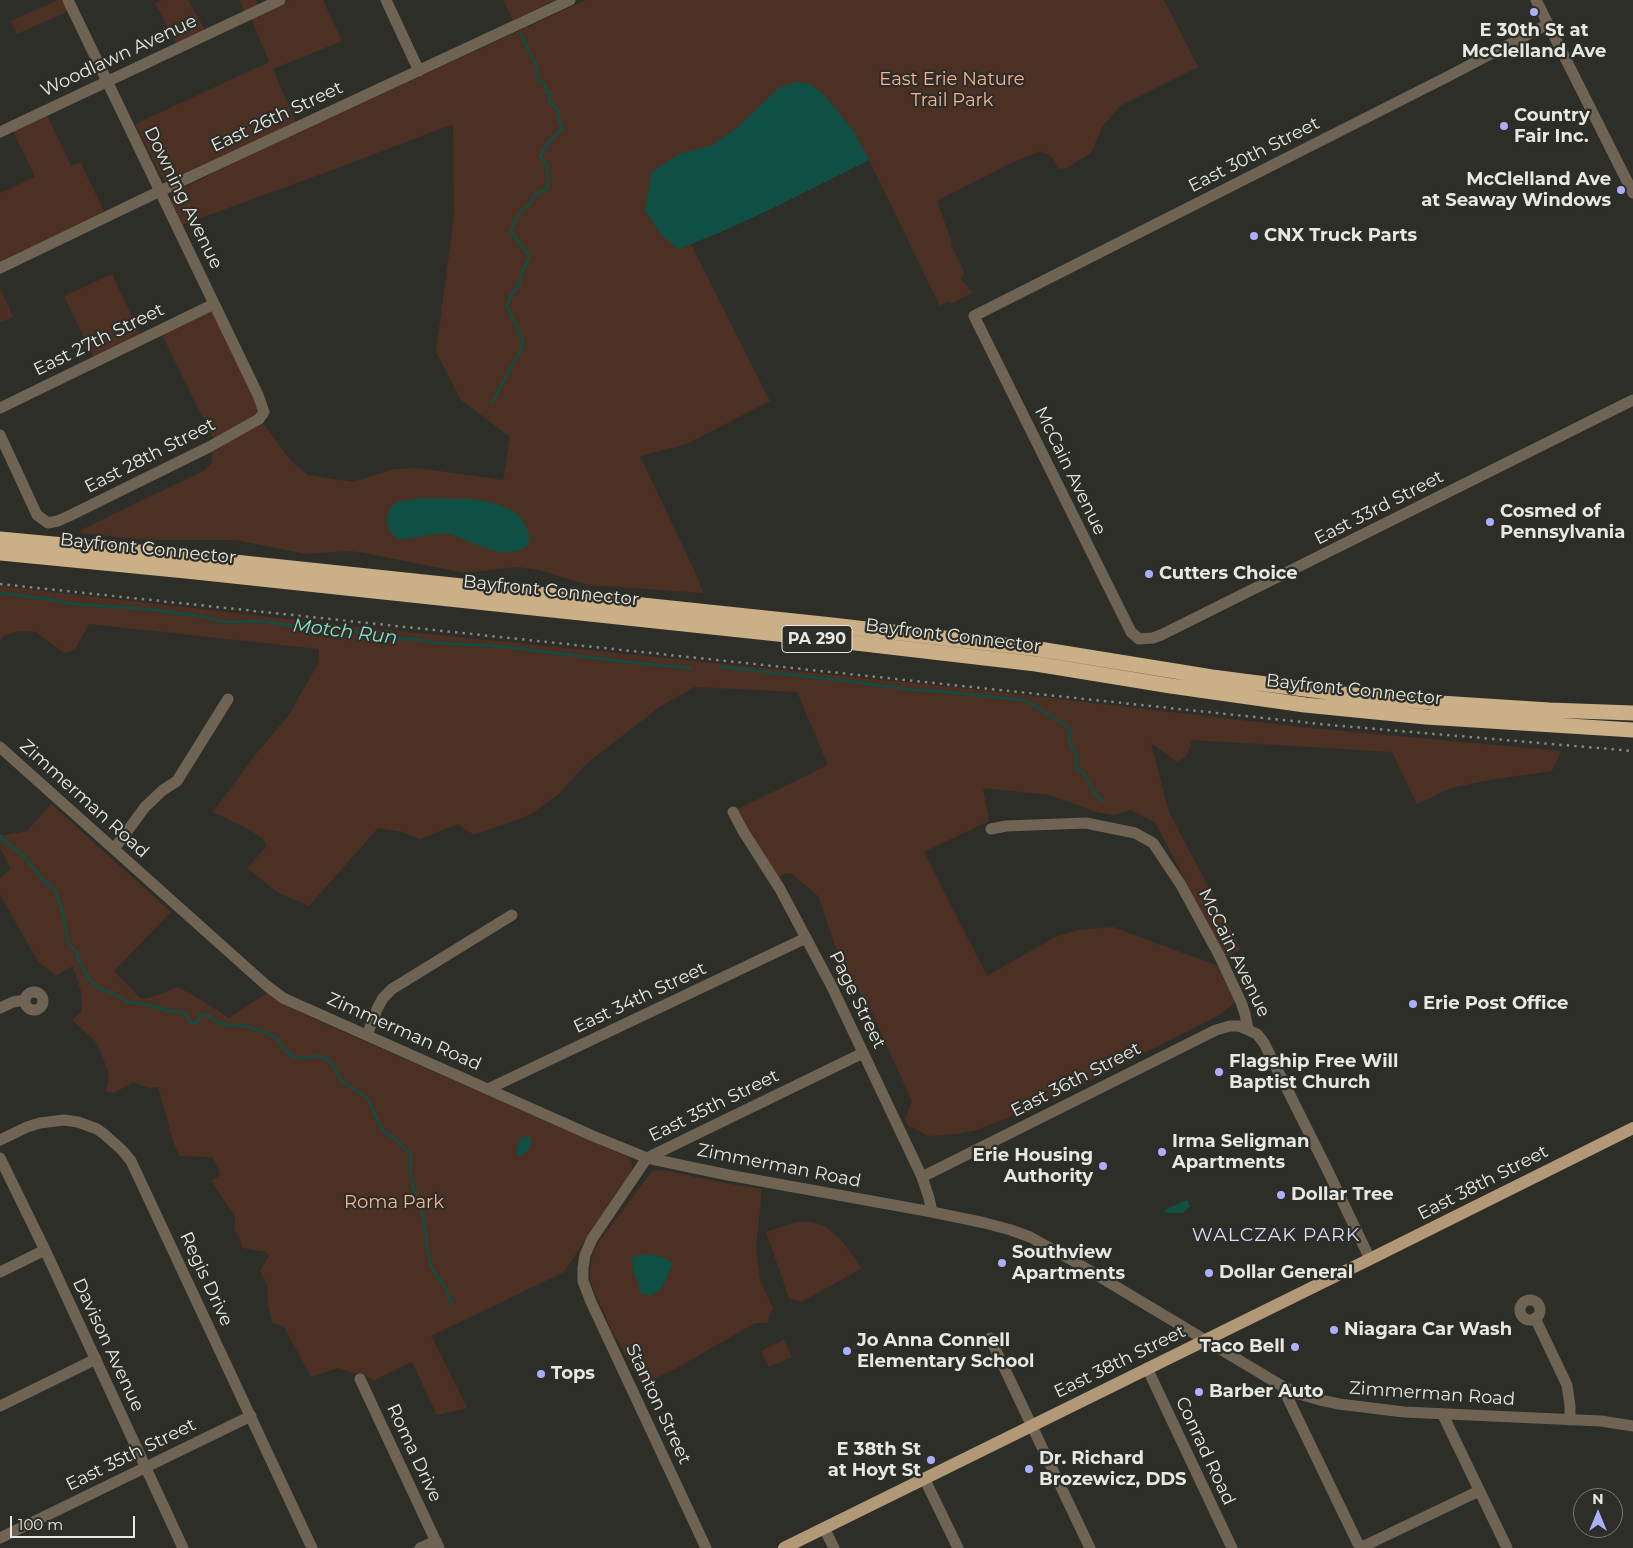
<!DOCTYPE html>
<html>
<head>
<meta charset="utf-8">
<style>
  body { margin:0 }
  #map { position:relative; width:1633px; height:1548px; overflow:hidden; background:#2d2e27; font-family:Montserrat,sans-serif }
  canvas { display:block }
  .north { position:absolute; left:1573px; top:1488px; width:50px; height:50px; box-sizing:border-box; background:#2d2e27; border:1px solid #777872; border-radius:50%; rotate:0deg; font-size:14px; font-weight:700; line-height:20px; text-align:center; color:#e7e8e3 }
  .north::after { content:''; display:block; margin:auto; width:18px; height:22px; background:#acaffb; clip-path:polygon(50% 0,100% 100%,50% 72%,0 100%) }
  .scale { position:absolute; left:10px; top:1516px; width:125px; height:22px; box-sizing:border-box; border:2px solid #e7e8e3; border-top:0; padding-left:6px; font-size:15px; line-height:18px; white-space:nowrap; color:#e7e8e3; -webkit-text-stroke:4px #2d2e27; paint-order:stroke }
</style>
</head>
<body>
<div id="map">
<canvas width="1633" height="1548"></canvas>
<div class="north">N</div>
<div class="scale">100 m</div>
</div>
<script>
const ctx = document.querySelector('canvas').getContext('2d');
ctx.lineJoin = 'round';
function fill(path, color) {
  ctx.fillStyle = color;
  ctx.fill(path, 'evenodd');
}
function toPath(rows) {
  const path = new Path2D();
  for (const r of rows) {
    if (r.length === 3) {
      path.moveTo(r[0] + r[2], r[1]);
      path.arc(r[0], r[1], r[2], 0, 2 * Math.PI);
      continue;
    }
    path.moveTo(r[0], r[1]);
    for (let i = 2; i < r.length; i += 2) path.lineTo(r[i], r[i + 1]);
  }
  return path;
}
function trace(path, color, width, dash) {
  ctx.strokeStyle = color;
  ctx.lineWidth = width;
  ctx.lineCap = dash ? 'butt' : 'round';
  ctx.setLineDash(dash || []);
  ctx.stroke(path);
}
function write(font, color, halo, rows, align = 'center') {
  ctx.font = font + ' Montserrat,sans-serif';
  ctx.lineWidth = 4.5;
  ctx.setLineDash([]);
  ctx.textBaseline = 'middle';
  ctx.strokeStyle = halo;
  ctx.fillStyle = color;
  for (const [text, x, y, turn = 0] of rows) {
    ctx.save();
    ctx.translate(x, y);
    ctx.rotate((+turn || 0) * Math.PI / 180);
    ctx.textAlign = isNaN(turn) ? turn : align;
    if (halo) ctx.strokeText(text, 0, 0);
    ctx.fillText(text, 0, 0);
    ctx.restore();
  }
}
const green = toPath([
  [58,0,63,0,69,11,17,34,11,21],
  [162,0,188,0,205,30,177,44,155,3],
  [239,0,256,0,258,5,245,12],
  [290,0,323,0,342,41,273,69,296,123,168,182,163,180,135,124,269,62,251,18],
  [503,0,556,0,513,20],
  [586,0,1164,0,1198,67,1120,106,1102,127,1091,153,1066,168,1058,169,1052,157,1040,151,1011,163,938,200,938,204,952,242,951,245,964,272,961,279,973,293,950,304,949,301,940,306,869,160,691,244,770,401,687,444,640,456,697,576,703,593,588,585,539,570,518,567,464,573,365,553,350,551,306,554,236,540,147,540,80,533,81,530,205,470,212,462,212,449,262,422,292,462,308,475,353,482,394,469,418,468,503,480,510,437,461,400,436,352,454,216,453,124,346,165,182,225,170,199,171,194,175,192,260,150],
  [47,115,71,166,80,162,105,213,0,263,0,193,35,177,13,131],
  [112,274,141,336,94,358,64,296],
  [0,288,13,317,0,323],
  [208,312,214,312,258,406,256,415,214,440,162,335],
  [0,586,339,625,962,688,1311,728,1561,751,1552,771,1490,780,1451,788,1417,804,1392,752,1192,740,1188,754,1177,762,1151,743,1169,812,1241,949,1225,957,1155,822,1131,810,1114,815,1096,812,1050,795,983,788,989,821,924,852,987,976,1057,936,1079,930,1113,927,1218,966,1235,1002,1221,1014,1085,1083,1018,1113,977,1130,957,1134,928,1136,908,1125,905,1119,912,1101,873,1015,843,965,833,940,818,896,791,873,783,874,778,880,736,810,828,765,797,692,695,687,661,706,587,763,558,795,532,813,522,818,474,835,458,824,420,839,403,832,378,828,309,906,277,892,247,868,267,846,264,840,252,831,213,812,256,754,288,716,318,664,319,649,89,624,75,649,65,653,51,644,36,632,19,631,3,636,0,641],
  [51,804,171,912,114,971,141,999,152,997,178,987,203,1001,229,1018,267,993,275,999,312,1018,630,1158,632,1163,632,1170,564,1272,431,1336,467,1408,437,1415,412,1362,375,1380,338,1368,311,1377,284,1327,272,1322,268,1304,267,1284,260,1271,269,1256,266,1252,243,1248,237,1233,234,1230,235,1216,211,1181,219,1176,220,1173,212,1157,180,1156,174,1144,158,1087,148,1088,133,1082,114,1093,106,1091,109,1075,102,1055,95,1041,72,1020,82,1011,82,995,73,966,56,976,39,962,25,939,0,894,0,878,11,869,0,848,0,836,27,831],
  [663,1170,724,1183,762,1189,756,1249,760,1280,773,1308,767,1323,755,1323,675,1369,641,1385,635,1371,612,1331,591,1284,590,1271,593,1254,598,1243,652,1171],
  [796,1222,811,1222,825,1226,839,1238,855,1258,861,1269,801,1302,789,1298,766,1232],
  [784,1340,792,1357,769,1367,761,1351]
]);
const water = toPath([
  [796,82,811,84,825,96,854,132,869,160,767,211,721,232,679,249,662,236,645,210,652,172,679,154,712,145,738,127,778,88],
  [422,498,474,499,497,504,513,511,522,520,528,531,530,539,527,546,520,550,511,552,500,552,485,548,450,534,442,533,406,539,398,539,393,535,389,529,387,521,388,514,390,508,394,504,400,501],
  [523,1136,528,1137,532,1139,528,1151,519,1157,517,1155,517,1150,519,1141],
  [1187,1200,1190,1206,1183,1213,1171,1213,1165,1212,1164,1210],
  [647,1254,665,1258,673,1263,662,1288,651,1296,640,1293,638,1283,633,1271,632,1257]
]);
const stream = toPath([
  [492,404,502,383,521,350,523,341,507,306,511,295,520,283,522,271,529,259,528,254,511,231,515,220,524,208,529,205,536,193,546,190,548,184,547,164,540,156,548,143,562,129,558,117,558,109,550,103,550,93,545,91,545,84,538,80,537,67,520,33],
  [0,593,48,599,72,604,147,609,199,616,226,622,259,621,309,628,325,626,395,639,415,639,436,643,497,646,627,662,692,668],
  [721,667,847,681,915,690,936,691,1023,700,1035,706,1067,726,1071,732,1069,741,1077,756,1076,770,1083,772,1094,793,1103,801],
  [0,835,3,840,23,855,42,879,55,890,63,914,68,942,72,948,78,953,78,959,88,978,100,989,112,993,128,1002,150,1005,168,1011,181,1012,188,1015,188,1020,193,1024,198,1022,199,1016,205,1014,221,1024,245,1026,265,1032,276,1038,284,1049,292,1056,302,1058,316,1056,325,1057,333,1065,341,1080,368,1099,382,1130,400,1143,411,1155,410,1174,414,1190,422,1213,426,1232,426,1242,431,1265,434,1272,445,1287,452,1304]
]);
const minor = toPath([
  [386,0,419,71],
  [1536,0,1633,193],
  [1548,24,1445,78,974,316,1131,632,1139,639,1153,638,1161,635,1633,400],
  [0,132,280,0],
  [0,268,160,191,570,0],
  [0,408,214,304],
  [0,435,37,515,48,523,58,521,69,516,209,447,259,419,264,412,258,395,68,0],
  [0,747,267,986,283,998,593,1136,647,1158,728,1175,932,1212,985,1223,1011,1230,1030,1237,1070,1259,1282,1386,1299,1394,1320,1400,1339,1404,1404,1412,1601,1421,1633,1426],
  [733,812,743,831,780,889,832,987,922,1177,929,1198,932,1212],
  [991,829,1006,826,1086,823,1135,833,1153,843,1181,885,1219,955,1241,1002,1245,1014,1248,1029],
  [114,849,145,807,163,790,177,781,228,699],
  [34,1001,9],
  [0,1008,13,1002,25,1000],
  [367,1035,377,1009,383,998,392,989,512,915],
  [488,1089,806,938],
  [0,1140,27,1127,40,1123,64,1120,78,1122,97,1129,104,1134,122,1150,131,1161,312,1548],
  [0,1158,45,1250,183,1548],
  [922,1177,1216,1030,1230,1026,1239,1026,1257,1034,1264,1043,1326,1167,1370,1259],
  [0,1272,45,1250],
  [1530,1310,10],
  [1535,1318,1567,1385,1570,1406,1570,1420],
  [990,1338,1090,1548],
  [1147,1368,1232,1548],
  [360,1379,439,1548],
  [1282,1386,1360,1548],
  [0,1406,96,1359],
  [1443,1415,1507,1548],
  [924,1478,958,1548],
  [824,1528,834,1548],
  [0,1538,251,1416],
  [420,1548,436,1541],
  [706,1548,591,1302,583,1281,583,1268,585,1255,592,1239,647,1158,863,1053],
  [1360,1548,1479,1491]
]);
const major = toPath([
  [784,1548,1370,1259,1633,1128]
]);
const highway = toPath([
  [0,539,149,553,832,625,1039,649,1212,677,1343,694,1440,703,1549,710,1633,713],
  [0,553,186,571,787,635,1036,664,1171,686,1305,705,1426,717,1633,730]
]);
const rail = toPath([
  [0,584,1330,725,1633,751]
]);
const markers = [
  [1534,12,5,"#acaffb"],
  [1504,126,5,"#acaffb"],
  [1621,190,5,"#acaffb"],
  [1254,236,5,"#acaffb"],
  [1490,522,5,"#acaffb"],
  [1149,574,5,"#acaffb"],
  [1413,1004,5,"#acaffb"],
  [1219,1072,5,"#acaffb"],
  [1162,1152,5,"#acaffb"],
  [1103,1166,5,"#acaffb"],
  [1281,1195,5,"#acaffb"],
  [1002,1263,5,"#acaffb"],
  [1209,1273,5,"#acaffb"],
  [1334,1330,5,"#acaffb"],
  [1295,1347,5,"#acaffb"],
  [847,1351,5,"#acaffb"],
  [541,1374,5,"#acaffb"],
  [1199,1392,5,"#acaffb"],
  [931,1460,5,"#acaffb"],
  [1029,1469,5,"#acaffb"]
];
const shields = [
  [817,639,70]
];
const shieldNames = [
  ["PA 290",817,639]
];
const poiNames = [
  ["E 30th St at",1534,31,"center"],
  ["McClelland Ave",1534,52,"center"],
  ["Country",1514,116],
  ["Fair Inc.",1514,137],
  ["McClelland Ave",1611,180,"right"],
  ["at Seaway Windows",1611,201,"right"],
  ["CNX Truck Parts",1264,236],
  ["Cosmed of",1500,512],
  ["Pennsylvania",1500,533],
  ["Cutters Choice",1159,574],
  ["Erie Post Office",1423,1004],
  ["Flagship Free Will",1229,1062],
  ["Baptist Church",1229,1083],
  ["Irma Seligman",1172,1142],
  ["Apartments",1172,1163],
  ["Erie Housing",1093,1156,"right"],
  ["Authority",1093,1177,"right"],
  ["Dollar Tree",1291,1195],
  ["Southview",1012,1253],
  ["Apartments",1012,1274],
  ["Dollar General",1219,1273],
  ["Niagara Car Wash",1344,1330],
  ["Jo Anna Connell",857,1341],
  ["Elementary School",857,1362],
  ["Taco Bell",1285,1347,"right"],
  ["Tops",551,1374],
  ["Barber Auto",1209,1392],
  ["E 38th St",921,1450,"right"],
  ["at Hoyt St",921,1471,"right"],
  ["Dr. Richard",1039,1459],
  ["Brozewicz, DDS",1039,1480]
];
const streetNames = [
  ["Woodlawn Avenue",119,56,-25],
  ["East 26th Street",277,117,-25],
  ["East 30th Street",1254,155,-27],
  ["Downing Avenue",183,198,64],
  ["East 27th Street",99,340,-26],
  ["East 28th Street",150,456,-27],
  ["McCain Avenue",1070,471,64],
  ["East 33rd Street",1379,508,-27],
  ["Bayfront Connector",148,549,6],
  ["Bayfront Connector",551,591,6],
  ["Bayfront Connector",953,636,7],
  ["Bayfront Connector",1354,690,6],
  ["Zimmerman Road",84,799,42],
  ["McCain Avenue",1234,953,64],
  ["East 34th Street",640,998,-25],
  ["Page Street",857,1000,64],
  ["Zimmerman Road",404,1032,24],
  ["East 36th Street",1076,1080,-27],
  ["East 35th Street",714,1106,-26],
  ["Zimmerman Road",779,1166,11],
  ["East 38th Street",1483,1183,-27],
  ["Regis Drive",206,1279,65],
  ["Davison Avenue",108,1345,65],
  ["East 38th Street",1120,1362,-26],
  ["Zimmerman Road",1432,1394,4],
  ["Stanton Street",658,1404,65],
  ["Conrad Road",1205,1451,65],
  ["Roma Drive",414,1453,65],
  ["East 35th Street",131,1455,-26]
];
const parkNames = [
  ["East Erie Nature",952,80],
  ["Trail Park",952,101],
  ["Roma Park",394,1203]
];
const waterNames = [
  ["Motch Run",345,632,7]
];
const neighbourhoodNames = [
  ["WALCZAK PARK",1276,1235]
];
fill(green, '#4c3024');
fill(water, '#104f44');
trace(stream, '#104f44', 2.5);
trace(minor, '#6f6454', 11);
trace(major, '#b19978', 12);
trace(highway, '#cbaf86', 15);
trace(rail, '#83847e', 2.5, [2.5, 5]);
for (const [x, y, r, color] of markers) {
  const dot = new Path2D();
  dot.arc(x, y, r, 0, 2 * Math.PI);
  ctx.fillStyle = color;
  ctx.fill(dot);
  trace(dot, '#2d2e27', 2);
}
for (const [x, y, w] of shields) {
  const box = new Path2D();
  box.roundRect(x - w / 2, y - 13.5, w, 27, 4);
  ctx.fillStyle = '#2d2e27';
  ctx.fill(box);
  trace(box, '#e7e8e3', 1);
}
write('bold 16px', '#e7e8e3', null, shieldNames);
write('bold 18px', '#e7e8e3', '#2d2e27', poiNames, 'left');
write('18px', '#e7e8e3', '#2d2e27', streetNames);
write('18px', '#f9b194', '#2d2e27', parkNames);
write('italic 19px', '#85e2cf', '#2d2e27', waterNames);
ctx.letterSpacing = '1px';
write('19px', '#d8dbf8', '#2d2e27', neighbourhoodNames);
ctx.letterSpacing = '0px';
</script>
</body>
</html>
